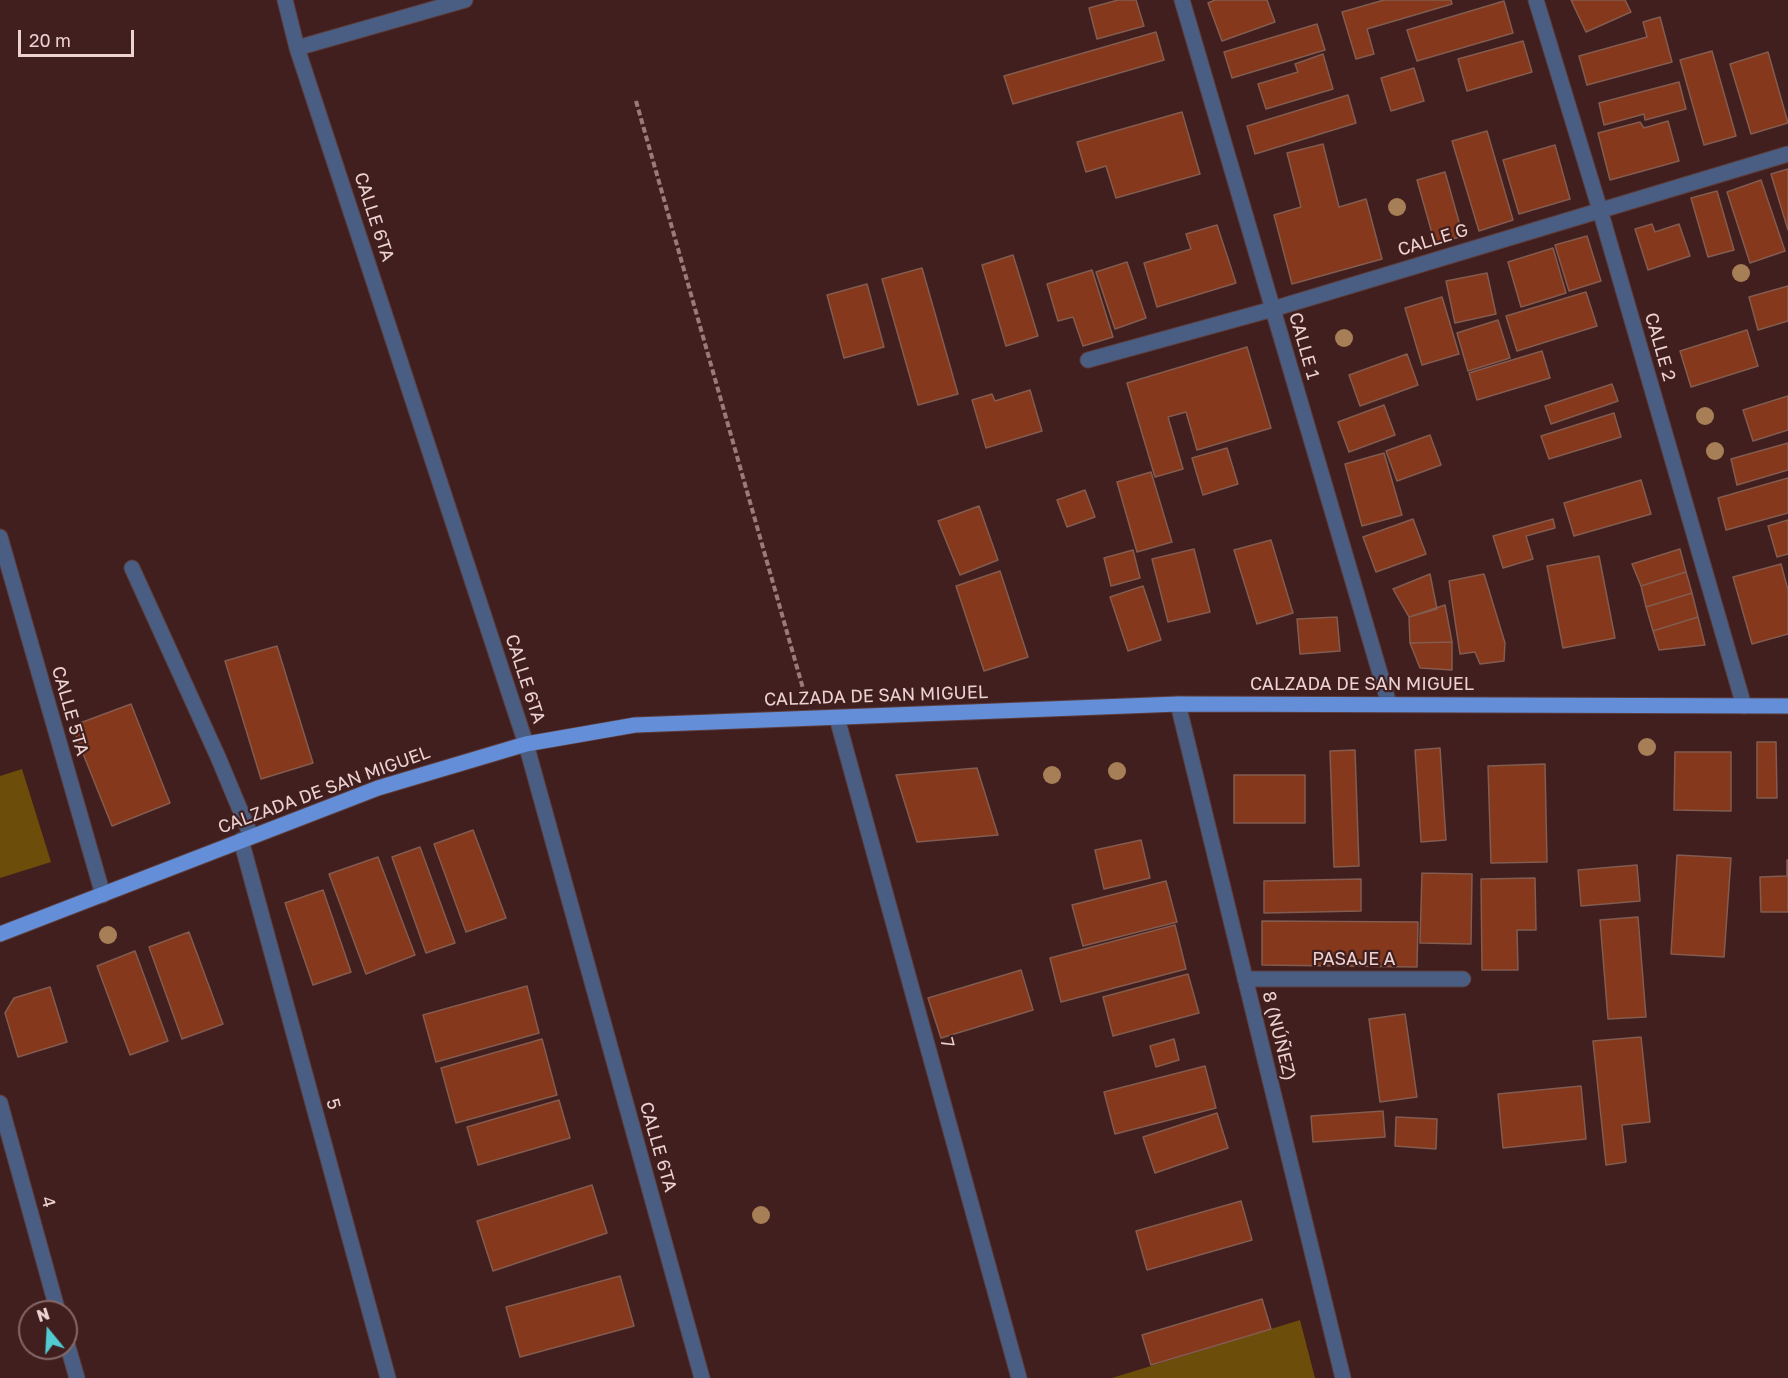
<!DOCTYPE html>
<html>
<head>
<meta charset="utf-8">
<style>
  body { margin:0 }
  #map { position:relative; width:1788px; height:1378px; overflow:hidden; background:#421f1f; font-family:"Golos Text",sans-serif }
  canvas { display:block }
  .north { position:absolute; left:18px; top:1300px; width:60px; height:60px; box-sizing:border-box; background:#421f1f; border:2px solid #866767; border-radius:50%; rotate:342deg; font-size:16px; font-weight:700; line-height:24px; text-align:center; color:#ecd3d2 }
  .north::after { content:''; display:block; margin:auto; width:21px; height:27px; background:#51ccd3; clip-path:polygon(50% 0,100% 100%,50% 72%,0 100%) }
  .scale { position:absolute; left:18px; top:30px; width:116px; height:27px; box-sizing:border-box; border:3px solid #ecd3d2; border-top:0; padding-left:8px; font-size:18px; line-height:21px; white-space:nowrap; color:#ecd3d2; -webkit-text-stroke:4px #421f1f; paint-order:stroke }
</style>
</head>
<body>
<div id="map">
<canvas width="1788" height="1378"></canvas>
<div class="north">N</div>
<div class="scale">20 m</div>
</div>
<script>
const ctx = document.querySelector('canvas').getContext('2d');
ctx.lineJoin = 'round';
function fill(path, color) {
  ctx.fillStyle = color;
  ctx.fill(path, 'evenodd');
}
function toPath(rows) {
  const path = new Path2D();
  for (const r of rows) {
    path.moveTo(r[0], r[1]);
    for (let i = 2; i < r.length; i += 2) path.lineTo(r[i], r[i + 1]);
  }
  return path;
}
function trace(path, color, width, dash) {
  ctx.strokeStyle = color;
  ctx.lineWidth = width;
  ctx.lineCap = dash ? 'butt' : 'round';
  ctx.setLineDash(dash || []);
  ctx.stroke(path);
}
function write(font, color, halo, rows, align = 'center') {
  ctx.font = font + ' "Golos Text",sans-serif';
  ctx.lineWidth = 4.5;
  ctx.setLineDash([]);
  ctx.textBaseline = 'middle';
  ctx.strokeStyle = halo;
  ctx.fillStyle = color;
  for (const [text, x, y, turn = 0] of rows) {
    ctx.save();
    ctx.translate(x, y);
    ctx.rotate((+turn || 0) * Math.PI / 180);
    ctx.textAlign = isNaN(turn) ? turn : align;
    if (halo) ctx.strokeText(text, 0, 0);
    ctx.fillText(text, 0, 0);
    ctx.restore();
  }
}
const green = toPath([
  [22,769,51,862,0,878,0,776],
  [1300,1320,1315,1378,1112,1378]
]);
const building = toPath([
  [1118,0,1136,0,1144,26,1097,39,1089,8,1118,0],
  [1215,0,1267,0,1275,22,1222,41,1208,3,1215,0],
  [1384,0,1451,0,1452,4,1367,29,1374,54,1356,59,1342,12,1384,0],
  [1571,0,1625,0,1631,12,1586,32,1571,0],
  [1504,1,1513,33,1417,61,1407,30,1504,1],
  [1660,17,1672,62,1587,85,1579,56,1647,37,1643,22,1660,17],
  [1317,24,1325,50,1232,78,1224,52,1317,24],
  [1156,32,1164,60,1013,104,1004,76,1156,32],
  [1523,41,1532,72,1467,91,1458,59,1523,41],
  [1712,51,1736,136,1704,145,1680,60,1712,51],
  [1768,52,1788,123,1751,134,1730,64,1768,52],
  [1323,54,1333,89,1266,109,1258,84,1298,72,1295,64,1323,54],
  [1414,68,1424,101,1391,111,1381,78,1414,68],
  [1679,82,1686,109,1645,120,1644,114,1604,125,1599,103,1679,82],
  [1348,95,1356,123,1255,154,1247,126,1348,95],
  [1182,112,1200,174,1116,198,1106,166,1086,172,1077,142,1182,112],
  [1668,121,1679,161,1610,180,1598,133,1640,122,1644,128,1668,121],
  [1487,131,1513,220,1479,231,1452,141,1487,131],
  [1323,144,1339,207,1366,199,1382,259,1292,284,1274,215,1301,207,1287,153,1323,144],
  [1555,145,1570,199,1519,214,1503,160,1555,145],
  [1788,169,1788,230,1771,174,1788,169],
  [1445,172,1463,236,1435,244,1417,180,1445,172],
  [1761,180,1785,251,1750,263,1727,192,1761,180],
  [1717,191,1734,250,1708,257,1691,198,1717,191],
  [1652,224,1655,232,1679,224,1690,256,1648,270,1635,229,1652,224],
  [1217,225,1236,283,1157,307,1144,263,1191,249,1186,234,1217,225],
  [1587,236,1601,281,1569,291,1555,245,1587,236],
  [1553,248,1566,293,1521,307,1508,262,1553,248],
  [1013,255,1038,336,1006,346,982,265,1013,255],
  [1127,262,1146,318,1115,329,1096,272,1127,262],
  [922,268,958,394,918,405,882,279,922,268],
  [1092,270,1113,337,1083,346,1073,317,1058,321,1047,284,1092,270],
  [1487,273,1496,314,1455,323,1446,281,1487,273],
  [867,284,884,347,844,358,827,295,867,284],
  [1788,286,1788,321,1758,330,1749,297,1788,286],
  [1586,292,1597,326,1517,351,1506,316,1586,292],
  [1442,297,1459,354,1422,365,1405,308,1442,297],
  [1498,320,1510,358,1468,371,1457,333,1498,320],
  [1747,330,1758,366,1691,387,1680,351,1747,330],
  [1247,347,1271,428,1197,450,1186,412,1168,417,1183,469,1155,477,1127,383,1247,347],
  [1542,351,1550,378,1477,400,1469,373,1542,351],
  [1407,354,1418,385,1360,406,1349,375,1407,354],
  [1612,384,1618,401,1551,424,1545,406,1612,384],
  [1030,390,1042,431,986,448,972,400,992,394,995,401,1030,390],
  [1788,396,1788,430,1753,441,1743,410,1788,396],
  [1384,405,1395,435,1349,452,1338,422,1384,405],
  [1614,413,1621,437,1549,459,1541,436,1614,413],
  [1430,435,1441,465,1397,481,1386,451,1430,435],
  [1788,443,1788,470,1737,485,1731,459,1788,443],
  [1227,448,1238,484,1203,495,1192,458,1227,448],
  [1384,453,1402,515,1362,526,1345,464,1384,453],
  [1151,472,1172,542,1137,552,1117,482,1151,472],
  [1788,478,1788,513,1726,530,1718,498,1788,478],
  [1641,480,1651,514,1574,536,1564,503,1641,480],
  [1085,490,1095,517,1067,527,1057,500,1085,490],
  [979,506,998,560,960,575,938,521,979,506],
  [1413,519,1426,554,1376,572,1363,537,1413,519],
  [1553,519,1555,528,1526,536,1533,559,1503,568,1493,536,1553,519],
  [1788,520,1788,554,1777,557,1768,526,1788,520],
  [1271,540,1293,613,1257,624,1234,550,1271,540],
  [1194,549,1210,612,1168,622,1152,559,1194,549],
  [1680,549,1686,572,1641,586,1632,564,1680,549],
  [1133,550,1140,578,1111,586,1104,558,1133,550],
  [1599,556,1615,638,1563,648,1547,566,1599,556],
  [1781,564,1788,590,1788,634,1752,644,1733,577,1781,564],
  [1000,571,1028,657,984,671,956,586,1000,571],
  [1686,572,1692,593,1646,607,1641,586,1686,572],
  [1430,574,1437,609,1409,617,1393,589,1430,574],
  [1484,574,1505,643,1504,661,1480,664,1475,652,1460,654,1449,581,1484,574],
  [1143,586,1161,640,1128,651,1110,597,1143,586],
  [1692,593,1698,617,1653,631,1646,607,1692,593],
  [1445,605,1452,642,1410,643,1409,617,1445,605],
  [1337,617,1340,651,1300,654,1297,619,1337,617],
  [1698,617,1705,645,1659,650,1653,631,1698,617],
  [1452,642,1452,670,1420,668,1410,643,1452,642],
  [277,646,313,763,261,779,225,661,277,646],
  [131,704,170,803,112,826,72,726,131,704],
  [1757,742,1776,742,1777,798,1757,798,1757,742],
  [1440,748,1446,840,1421,842,1415,750,1440,748],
  [1355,750,1359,866,1334,867,1330,751,1355,750],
  [1675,752,1731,752,1731,811,1674,810,1675,752],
  [1545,764,1547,862,1491,863,1488,766,1545,764],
  [977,768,998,835,917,842,896,775,977,768],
  [1234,775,1305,775,1305,823,1234,823,1234,775],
  [473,830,506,918,466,932,434,844,473,830],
  [1141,840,1150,878,1104,889,1095,850,1141,840],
  [420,847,455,943,426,953,392,857,420,847],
  [1677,855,1731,858,1724,957,1671,954,1677,855],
  [378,857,415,955,366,974,329,874,378,857],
  [1787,860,1788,860,1788,912,1761,912,1760,877,1787,876,1787,860],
  [1637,865,1640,901,1581,906,1578,870,1637,865],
  [1422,873,1472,874,1471,944,1420,943,1422,873],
  [1535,878,1536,930,1517,930,1518,970,1482,970,1481,879,1535,878],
  [1361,879,1361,911,1264,913,1264,881,1361,879],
  [1166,881,1177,922,1083,946,1072,905,1166,881],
  [323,890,351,972,313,985,285,903,323,890],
  [1638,917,1646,1017,1608,1019,1600,920,1638,917],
  [1262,921,1418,922,1417,967,1262,965,1262,921],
  [1175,925,1186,969,1061,1002,1050,958,1175,925],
  [189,932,223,1024,182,1039,149,947,189,932],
  [135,951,168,1041,130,1055,97,966,135,951],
  [1021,970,1033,1010,941,1038,928,998,1021,970],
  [1188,974,1199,1013,1113,1036,1103,997,1188,974],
  [527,986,539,1033,436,1062,423,1015,527,986],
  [50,987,67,1042,18,1057,5,1013,14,998,50,987],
  [1405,1014,1417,1097,1380,1102,1369,1019,1405,1014],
  [1641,1037,1650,1122,1622,1125,1626,1162,1606,1165,1593,1041,1641,1037],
  [542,1039,557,1095,456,1123,441,1068,542,1039],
  [1174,1039,1179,1060,1156,1067,1150,1046,1174,1039],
  [1205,1066,1216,1108,1115,1134,1104,1092,1205,1066],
  [1581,1086,1586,1139,1503,1148,1498,1094,1581,1086],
  [559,1100,570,1138,478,1165,467,1127,559,1100],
  [1383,1111,1385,1137,1313,1142,1311,1116,1383,1111],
  [1217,1113,1228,1148,1155,1173,1143,1137,1217,1113],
  [1396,1117,1437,1119,1436,1149,1395,1146,1396,1117],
  [592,1185,607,1233,493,1271,477,1221,592,1185],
  [1241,1201,1252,1240,1147,1270,1136,1231,1241,1201],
  [620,1276,634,1326,520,1357,506,1307,620,1276],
  [1262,1299,1271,1329,1151,1365,1142,1335,1262,1299]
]);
const path = toPath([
  [636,101,804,692]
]);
const minor = toPath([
  [285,0,297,48,526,744,702,1378],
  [1182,0,1389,704],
  [1536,0,1600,210,1744,706],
  [297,48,465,0],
  [1088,360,1273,309,1788,154],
  [0,537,103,895],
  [132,568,218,757,251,836],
  [1178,704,1343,1378],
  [837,718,1019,1378],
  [241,840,388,1378],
  [1245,979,1463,979],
  [0,1103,58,1312],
  [66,1340,77,1378]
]);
const major = toPath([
  [0,934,378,788,526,744,635,725,1178,704,1788,706]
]);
const trees = [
  [1397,207],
  [1741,273],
  [1344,338],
  [1705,416],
  [1715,451],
  [1647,747],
  [1117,771],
  [1052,775],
  [108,935],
  [761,1215]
];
const streetNames = [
  ["CALLE 6TA",374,217,72],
  ["CALLE G",1433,240,-17],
  ["CALLE 1",1304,346,74],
  ["CALLE 2",1660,347,74],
  ["CALLE 6TA",525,679,72],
  ["CALZADA DE SAN MIGUEL",1362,684],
  ["CALZADA DE SAN MIGUEL",876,696,-2],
  ["CALLE 5TA",70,711,74],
  ["CALZADA DE SAN MIGUEL",324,790,-20],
  ["PASAJE A",1354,959],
  ["8 (NÚÑEZ)",1279,1036,76],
  ["7",947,1043,75],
  ["5",333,1104,75],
  ["CALLE 6TA",658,1147,74],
  ["4",48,1202,74]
];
fill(green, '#6c4d0a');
fill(building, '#85381b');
trace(building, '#835c4f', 1.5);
trace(minor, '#5d3c3c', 17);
trace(major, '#5d3c3c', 17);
trace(path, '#997b7b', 4, [6, 3]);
trace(minor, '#495e82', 15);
trace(major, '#648fd8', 15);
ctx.fillStyle = '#a77f57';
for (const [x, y] of trees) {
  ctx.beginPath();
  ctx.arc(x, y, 9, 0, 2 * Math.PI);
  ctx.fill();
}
write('18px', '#ecd3d2', '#421f1f', streetNames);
</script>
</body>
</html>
